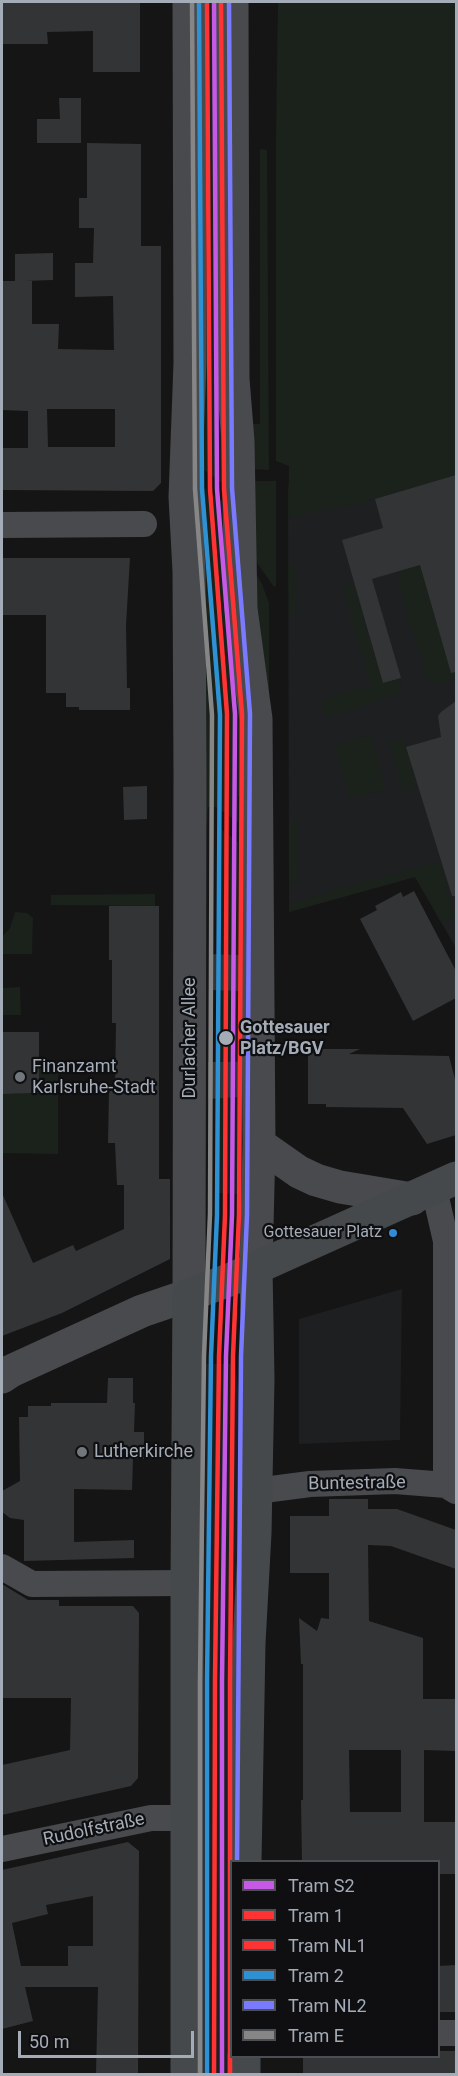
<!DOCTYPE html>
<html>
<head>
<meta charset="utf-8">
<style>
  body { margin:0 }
  #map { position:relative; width:458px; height:2076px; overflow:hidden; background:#151515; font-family:Roboto,sans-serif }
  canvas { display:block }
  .frame { position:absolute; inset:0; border:3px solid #a4acb7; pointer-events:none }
  .legend { position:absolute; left:230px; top:1860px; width:210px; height:198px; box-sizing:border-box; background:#0f0f11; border:2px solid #4b4e53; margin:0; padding:8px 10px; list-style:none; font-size:18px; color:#a4acb7 }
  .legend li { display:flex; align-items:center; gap:12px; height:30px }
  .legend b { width:30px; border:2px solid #4b4e53 }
  .scale { position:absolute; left:18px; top:2031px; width:176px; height:27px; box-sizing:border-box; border:3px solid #a4acb7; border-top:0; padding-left:8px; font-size:18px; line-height:21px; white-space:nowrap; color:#a4acb7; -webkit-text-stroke:4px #0f0f11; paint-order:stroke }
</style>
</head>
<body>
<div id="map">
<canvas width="458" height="2076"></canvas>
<div class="frame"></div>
<ul class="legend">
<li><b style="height:8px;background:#c65ae7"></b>Tram S2</li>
<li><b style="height:8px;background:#f33"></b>Tram 1</li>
<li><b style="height:8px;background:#f33"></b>Tram NL1</li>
<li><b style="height:8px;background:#2d91d3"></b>Tram 2</li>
<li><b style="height:8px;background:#7a7aff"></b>Tram NL2</li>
<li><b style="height:8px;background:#868686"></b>Tram E</li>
</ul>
<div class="scale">50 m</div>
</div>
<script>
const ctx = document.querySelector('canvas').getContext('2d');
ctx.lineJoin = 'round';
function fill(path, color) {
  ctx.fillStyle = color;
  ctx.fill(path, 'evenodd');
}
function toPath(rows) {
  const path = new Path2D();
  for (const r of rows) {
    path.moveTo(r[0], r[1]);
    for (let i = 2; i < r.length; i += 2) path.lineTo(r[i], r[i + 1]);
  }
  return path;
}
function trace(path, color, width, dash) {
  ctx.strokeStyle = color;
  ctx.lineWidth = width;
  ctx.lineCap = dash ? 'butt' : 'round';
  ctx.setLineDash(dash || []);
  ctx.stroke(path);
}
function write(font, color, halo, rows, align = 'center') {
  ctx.font = font + ' Roboto,sans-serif';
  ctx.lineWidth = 4.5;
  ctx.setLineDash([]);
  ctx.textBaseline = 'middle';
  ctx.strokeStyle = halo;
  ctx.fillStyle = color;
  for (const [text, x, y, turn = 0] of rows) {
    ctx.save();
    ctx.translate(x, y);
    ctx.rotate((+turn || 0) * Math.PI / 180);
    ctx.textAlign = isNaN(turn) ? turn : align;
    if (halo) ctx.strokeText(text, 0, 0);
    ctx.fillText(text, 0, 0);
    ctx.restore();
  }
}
const built = toPath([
  [197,2,220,2,221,353,201,352],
  [456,437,456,948,415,877,289,912,288,487],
  [217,1159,238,1159,239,1194,217,1193],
  [402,1289,400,1440,299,1444,299,1319],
  [206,1364,235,1364,243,1427,236,1650,230,1670,230,2074,202,2074,201,1408]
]);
const green = toPath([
  [278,2,456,2,456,475,375,499,288,518,289,466,276,461,276,139],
  [260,149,267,150,269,470,251,469,250,424,260,424],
  [202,352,220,353,223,484,200,467],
  [251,481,276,481,276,586,274,587,255,560],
  [200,485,223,502,248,796,238,796,238,822,216,807,208,807,207,825,198,825],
  [246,557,262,584,269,603,269,719],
  [296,564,296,614,289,613,288,566],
  [420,565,452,673,456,672,456,679,438,684,429,680,426,675,396,572],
  [353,583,383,683,401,678,400,694,326,717,321,700,371,685,342,586],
  [370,735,386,789,350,799,335,746],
  [403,738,417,787,403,792,389,743],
  [297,820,297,883,289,885,289,823],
  [217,826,238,842,238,1159,217,1159],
  [439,861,456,918,441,922,415,877,289,912,289,904],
  [155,894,155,906,51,905,51,895],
  [15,912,27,913,33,918,32,954,2,954,2,937,10,928],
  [20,987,21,1015,2,1015,2,988],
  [39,1061,58,1061,58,1154,2,1153,2,1094,39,1093]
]);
const building = toPath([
  [140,2,140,72,93,72,93,31,47,32,48,44,2,44,2,3],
  [59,98,81,98,81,143,37,143,37,119,60,119],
  [87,143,141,144,141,246,161,246,161,483,153,491,2,490,2,448,28,448,28,411,2,410,2,281,15,281,15,254,53,253,53,280,24,281,32,281,32,324,59,324,58,349,114,350,113,296,75,297,75,263,93,263,94,228,79,228,79,198,87,198],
  [47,409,115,409,115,447,48,447],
  [456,475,456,672,451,673,420,565,372,579,401,678,383,683,342,540,383,528,375,499],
  [2,558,130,558,126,625,127,688,130,688,130,710,79,710,79,707,66,707,66,693,46,693,46,615,2,615],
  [456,701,456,896,452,896,406,747,441,737,438,716,441,712],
  [147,786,147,819,124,820,123,787],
  [414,891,456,971,456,998,413,1021,360,919,377,910,375,906,401,892,403,897],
  [109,906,159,906,159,1179,170,1179,170,1259,62,1313,2,1336,2,1193,33,1263,73,1245,76,1251,124,1229,124,1185,117,1185,115,1143,108,1143,109,1091,115,1091,116,1023,112,1023,112,960,109,960],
  [209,954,239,955,239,991,209,990],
  [2,1032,39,1032,39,1093,2,1094],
  [308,1049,360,1049,349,1054,449,1056,456,1083,456,1135,427,1144,403,1108,326,1107,326,1104,308,1104],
  [208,1062,240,1062,240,1097,208,1099],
  [108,1378,133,1378,133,1403,135,1403,134,1432,144,1432,144,1459,133,1459,132,1490,74,1489,74,1542,134,1540,134,1558,24,1561,24,1520,10,1518,2,1512,2,1491,20,1481,19,1417,28,1417,28,1406,51,1406,51,1403,107,1403],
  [329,1499,368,1499,368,1509,397,1509,456,1530,456,1569,391,1546,368,1545,369,1621,423,1638,423,1699,456,1699,456,1751,424,1750,424,1822,456,1822,456,1874,438,1874,438,1862,302,1862,301,1800,303,1800,303,1664,301,1664,299,1618,317,1631,321,1618,329,1619,329,1573,290,1573,290,1516,329,1516],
  [349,1750,401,1750,401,1812,350,1812],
  [2,1584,28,1600,59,1600,59,1606,133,1606,139,1613,138,1778,131,1786,2,1815,2,1765,70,1750,71,1698,2,1698],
  [128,1842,139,1851,138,2074,96,2074,98,1987,25,1987,33,2021,2,2029,2,1870],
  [93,1896,93,1946,68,1946,68,1966,21,1966,12,1923,48,1914,46,1905],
  [456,1965,456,2012,438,2012,438,1966],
  [438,2051,456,2051,456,2074,303,2074,303,2056,438,2056]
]);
const minor = toPath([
  [2,525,144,524],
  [434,1189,446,1241,446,1485],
  [256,1491,310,1484,395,1481,446,1485,456,1491],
  [2,1567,32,1584,187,1583],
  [2,1849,151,1818,187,1818],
  [438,2033,456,2033]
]);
const tertiary = toPath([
  [232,2,233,379,238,441,241,609,256,719,259,1144,256,1268],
  [259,1144,299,1172,316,1180,340,1187,412,1199],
  [2,1377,11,1371,142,1311,189,1295,190,776,189,571,185,497,190,363,189,2]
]);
const secondary = toPath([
  [245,1862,249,1643,255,1533,258,1379,256,1268],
  [244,2056,244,2074],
  [187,2074,187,1583,189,1295,229,1280,456,1178]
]);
const tram1 = toPath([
  [214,2,217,489,235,714,232,1215,226,1356,222,1681,222,2074]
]);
const tram2 = toPath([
  [207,2,210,489,227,714,225,1215,219,1356,215,1681,214,2074]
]);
const tram3 = toPath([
  [221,2,224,489,242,714,239,1215,233,1356,230,1681,230,2074]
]);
const tram4 = toPath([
  [199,2,202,489,220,715,217,1215,211,1356,207,1681,207,2074]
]);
const tram5 = toPath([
  [229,2,232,488,250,714,247,1215,241,1356,237,1862]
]);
const tram6 = toPath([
  [192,2,195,489,212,715,210,1214,204,1356,200,1681,200,2074]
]);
const markers = [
  [226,1038,8,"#a4acb7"],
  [20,1077,6,"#72777e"],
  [393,1233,5,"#338bd7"],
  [82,1452,6,"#72777e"]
];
const busNames = [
  ["Gottesauer Platz",382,1233]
];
const stopNames = [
  ["Gottesauer",240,1028],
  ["Platz/BGV",240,1049]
];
const streetNames = [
  ["Durlacher Allee",190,1038,-90],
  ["Buntestraße",357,1484,-1],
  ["Rudolfstraße",94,1830,-12]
];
const poiNames = [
  ["Finanzamt",32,1067],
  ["Karlsruhe-Stadt",32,1088],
  ["Lutherkirche",94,1452]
];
fill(built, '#1e1f21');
fill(green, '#1a221b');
fill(building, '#333436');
trace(minor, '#484a4e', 26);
trace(tertiary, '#484a4e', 33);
trace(secondary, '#46494c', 33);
trace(tram1, '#c65ae7', 4.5);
trace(tram2, '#f33', 4.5);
trace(tram3, '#f33', 4.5);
trace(tram4, '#2d91d3', 4.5);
trace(tram5, '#7a7aff', 4.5);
trace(tram6, '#868686', 4.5);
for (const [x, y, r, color] of markers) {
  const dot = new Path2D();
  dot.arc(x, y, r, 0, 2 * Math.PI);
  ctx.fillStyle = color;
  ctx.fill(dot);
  trace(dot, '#0f0f11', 2);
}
write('16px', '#a4acb7', '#0f0f11', busNames, 'right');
write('bold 18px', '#a4acb7', '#0f0f11', stopNames, 'left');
write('18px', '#a4acb7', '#0f0f11', streetNames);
write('18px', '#a4acb7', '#0f0f11', poiNames, 'left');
</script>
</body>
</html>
